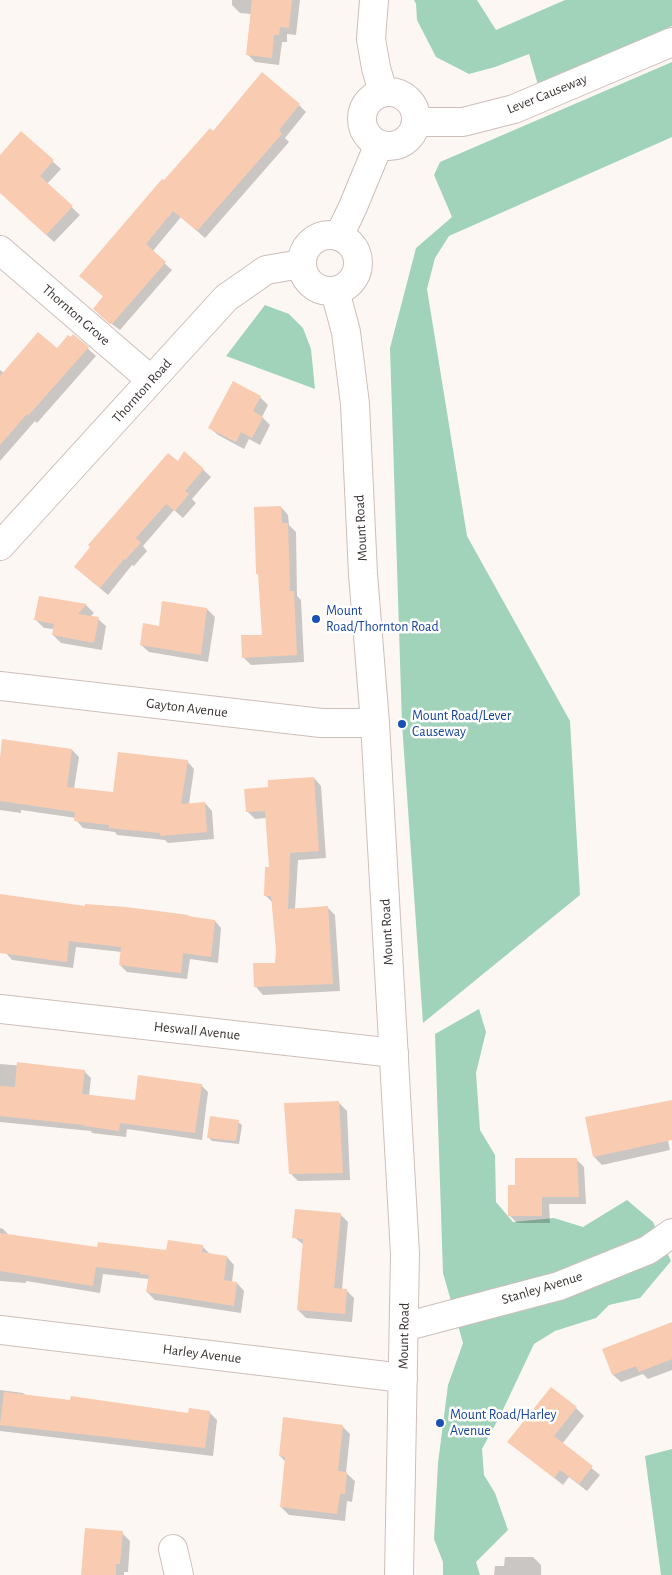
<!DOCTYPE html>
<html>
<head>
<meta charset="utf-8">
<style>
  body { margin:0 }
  canvas { display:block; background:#fdf7f4 }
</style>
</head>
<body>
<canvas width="672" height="1575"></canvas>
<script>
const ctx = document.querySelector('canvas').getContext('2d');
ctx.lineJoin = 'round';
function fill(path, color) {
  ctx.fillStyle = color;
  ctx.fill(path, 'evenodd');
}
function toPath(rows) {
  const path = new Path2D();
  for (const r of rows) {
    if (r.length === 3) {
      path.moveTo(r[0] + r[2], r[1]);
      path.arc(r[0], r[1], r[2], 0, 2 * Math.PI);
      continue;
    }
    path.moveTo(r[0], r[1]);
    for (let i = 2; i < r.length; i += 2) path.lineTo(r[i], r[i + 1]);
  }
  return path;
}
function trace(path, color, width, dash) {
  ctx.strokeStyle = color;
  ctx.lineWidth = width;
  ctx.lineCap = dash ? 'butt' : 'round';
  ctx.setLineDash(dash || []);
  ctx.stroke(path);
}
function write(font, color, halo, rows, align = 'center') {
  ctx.font = font + ' "Alegreya Sans",sans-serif';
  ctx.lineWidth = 5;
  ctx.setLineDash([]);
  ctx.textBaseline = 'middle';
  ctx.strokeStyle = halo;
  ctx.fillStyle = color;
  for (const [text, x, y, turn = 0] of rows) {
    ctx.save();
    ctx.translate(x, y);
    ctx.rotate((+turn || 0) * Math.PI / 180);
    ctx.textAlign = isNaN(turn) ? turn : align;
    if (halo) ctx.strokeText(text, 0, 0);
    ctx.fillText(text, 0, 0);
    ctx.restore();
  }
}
const green = toPath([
  [414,0,477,0,496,30,565,0,672,0,672,26,538,85,529,54,495,67,469,74,436,57,417,20,416,4],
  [672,62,672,137,449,236,435,258,427,289,467,536,570,721,580,895,423,1023,402,724,390,348,416,248,452,217,434,175,440,162],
  [265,305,289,314,303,328,311,349,315,389,226,356],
  [479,1009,486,1032,476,1073,480,1130,495,1155,496,1202,513,1222,554,1218,583,1227,627,1200,653,1222,671,1261,640,1298,609,1305,596,1318,555,1331,534,1344,501,1414,482,1449,484,1475,495,1493,508,1530,476,1562,480,1575,443,1575,443,1562,434,1539,438,1463,448,1385,463,1343,443,1273,435,1034],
  [672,1449,672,1575,661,1575,645,1456]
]);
const shadow = toPath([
  [232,0,300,0,296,35,287,34,287,42,282,42,279,65,255,62,247,54,251,14,240,13,232,5],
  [299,105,306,112,285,138,289,142,205,238,181,217,152,252,172,270,120,330,101,316,104,297,88,283,164,182,214,133],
  [21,133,61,169,47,184,80,215,54,242,0,192,0,156],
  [73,335,96,356,37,423,35,421,0,461,0,370,4,373,57,350],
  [260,397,268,405,262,417,270,425,260,445,249,439,244,449,218,435,210,428],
  [184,452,211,477,192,499,196,503,183,518,174,510,143,546,147,551,134,566,132,565,108,595,83,574,92,548,178,463],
  [281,507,288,515,289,525,296,532,297,596,301,600,304,662,251,665,243,657,263,636,260,576,257,574],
  [40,597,86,605,94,613,90,617,98,619,106,626,102,650,61,643,53,635,54,629,44,628,36,620],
  [207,609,215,617,208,662,149,652,141,645,160,627],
  [72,750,79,757,74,789,114,794,187,761,194,769,189,804,205,803,212,811,214,839,168,843,165,840,117,835,115,832,83,828,76,820,76,818,21,810,21,813,0,810,0,767],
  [314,778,321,786,326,858,298,860,295,909,327,907,335,915,340,991,263,995,256,987,255,965,276,964,277,950,273,903,266,896,270,868,266,818,255,819,247,811,269,788],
  [0,896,86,907,188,916,190,918,215,921,221,928,218,963,190,959,187,979,127,972,120,965,122,952,76,947,73,968,12,960,6,953,0,937],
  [0,1064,84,1071,91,1078,89,1096,136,1101,201,1085,208,1092,202,1140,127,1129,126,1137,92,1133,91,1131,0,1122],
  [339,1103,347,1111,350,1180,298,1181,290,1173],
  [662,1112,670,1150,602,1165,594,1157],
  [238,1122,242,1125,239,1144,212,1141,208,1137],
  [576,1159,584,1167,586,1204,549,1204,550,1223,517,1223,509,1215,516,1187],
  [340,1214,348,1222,342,1290,346,1290,354,1298,352,1322,306,1318,298,1310,304,1245,294,1237],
  [0,1228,3,1229,10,1236,98,1249,167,1251,169,1242,203,1247,210,1254,227,1257,234,1265,232,1282,237,1283,244,1291,241,1313,155,1300,147,1292,149,1281,148,1279,103,1274,100,1293,26,1281,26,1283,0,1281],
  [672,1326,672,1370,648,1379,643,1374,621,1382,613,1375],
  [0,1390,23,1393,27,1396,189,1414,209,1412,217,1420,213,1456,0,1431],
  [576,1408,584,1416,562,1444,600,1475,587,1491,569,1477,563,1485,509,1442],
  [342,1426,350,1434,346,1473,355,1481,352,1502,347,1501,345,1521,289,1515,281,1507,286,1462,280,1456],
  [122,1533,130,1541,128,1572,124,1572,124,1575,83,1575],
  [505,1557,533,1557,541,1565,541,1575,494,1575,495,1566,504,1566]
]);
const building = toPath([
  [252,0,292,0,289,28,280,27,279,35,274,35,272,58,246,55],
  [262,72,300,104,279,130,282,134,197,231,173,211,146,244,166,262,112,324,110,324,93,309,103,296,79,276,162,179,164,180,210,128,213,131],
  [21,131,54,160,40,176,73,206,46,235,0,193,0,155],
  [38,332,57,348,68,335,71,337,73,334,89,347,28,416,27,414,0,445,0,376],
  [233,381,261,396,253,411,263,417,252,438,241,432,236,442,208,428],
  [184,451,204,469,185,491,189,494,175,511,166,504,136,538,141,543,125,560,124,559,100,588,74,567,90,547,88,545,168,453,178,461],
  [281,506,282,523,288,523,290,591,294,591,297,655,242,658,241,635,262,635,258,574,256,574,254,507],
  [39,596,87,604,78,614,99,617,94,643,52,635,54,624,34,620],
  [162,601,207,608,201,655,140,645,143,623,159,626],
  [2,739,72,749,67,787,113,792,118,752,188,760,181,804,205,802,207,832,160,836,160,833,109,828,109,825,74,821,75,812,0,801,0,758],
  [314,777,319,851,290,853,288,909,328,906,333,984,254,987,253,963,275,963,276,950,271,896,264,896,265,867,269,867,265,811,246,812,244,789,268,787,268,780],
  [0,894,85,906,85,904,126,907,189,915,188,916,215,920,211,957,183,953,181,973,119,965,121,947,69,941,67,962,0,953],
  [17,1062,85,1070,82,1094,135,1100,138,1075,202,1084,195,1133,120,1123,119,1131,84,1126,84,1125,0,1116,0,1086,15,1087],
  [672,1100,672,1140,593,1157,585,1117],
  [339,1101,343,1173,289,1174,284,1103],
  [210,1116,239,1120,236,1141,207,1138],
  [515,1158,577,1158,579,1197,542,1197,542,1216,508,1216,508,1185,515,1185],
  [295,1209,341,1213,334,1288,347,1289,345,1314,297,1310,303,1239,292,1238],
  [0,1233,97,1247,98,1242,166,1250,168,1240,203,1245,202,1252,227,1256,224,1280,237,1282,234,1306,146,1292,149,1275,140,1274,140,1272,96,1267,93,1286,0,1271],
  [672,1322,672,1359,639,1372,636,1366,612,1375,602,1349],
  [551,1387,577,1407,554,1436,593,1466,579,1484,560,1470,554,1478,507,1442],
  [4,1392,70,1400,71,1396,188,1413,189,1408,210,1411,205,1448,0,1425],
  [283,1417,343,1425,338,1471,347,1472,345,1494,340,1494,337,1514,280,1507,285,1457,279,1456],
  [85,1528,123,1531,120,1564,116,1564,116,1575,81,1575]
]);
const street = toPath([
  [0,250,151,380],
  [0,546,226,298,266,270,301,264],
  [0,686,321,723,375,723],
  [0,1009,394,1053],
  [404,1327,559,1286,648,1250,672,1233],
  [0,1330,403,1378],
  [173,1549,179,1575]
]);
const secondary = toPath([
  [374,0,371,39,376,68,383,92],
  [389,119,27],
  [416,122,463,122,514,109,672,42],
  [330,263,28],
  [339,236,352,209,379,144],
  [335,291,346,332,355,404,363,574,375,723,405,1254,399,1575]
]);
const markers = [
  [316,619,5,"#1a4fb4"],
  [402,724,5,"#1a4fb4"],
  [440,1423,5,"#1a4fb4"]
];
const streetNames = [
  ["Lever Causeway",547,94,-22],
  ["Thornton Grove",76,315,41],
  ["Thornton Road",142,391,-48],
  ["Mount Road",361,528,-93],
  ["Gayton Avenue",187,708,7],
  ["Mount Road",387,932,-93],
  ["Heswall Avenue",197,1031,6],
  ["Stanley Avenue",542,1288,-17],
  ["Mount Road",404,1336,-89],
  ["Harley Avenue",202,1354,7]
];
const transitNames = [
  ["Mount",326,611],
  ["Road/Thornton Road",326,627],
  ["Mount Road/Lever",412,716],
  ["Causeway",412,732],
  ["Mount Road/Harley",450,1415],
  ["Avenue",450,1431]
];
fill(green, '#a1d3bb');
fill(shadow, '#0003');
fill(building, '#f9ccb1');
trace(street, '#cdbeb8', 30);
trace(secondary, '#cdbeb8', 30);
trace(street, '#fff', 28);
trace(secondary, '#fff', 28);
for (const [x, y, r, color] of markers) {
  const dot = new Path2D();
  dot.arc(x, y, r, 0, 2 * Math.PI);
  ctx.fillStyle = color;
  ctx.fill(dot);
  trace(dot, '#fff', 2);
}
write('14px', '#393330', '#fff', streetNames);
write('14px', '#164399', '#fff', transitNames, 'left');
</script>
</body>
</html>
